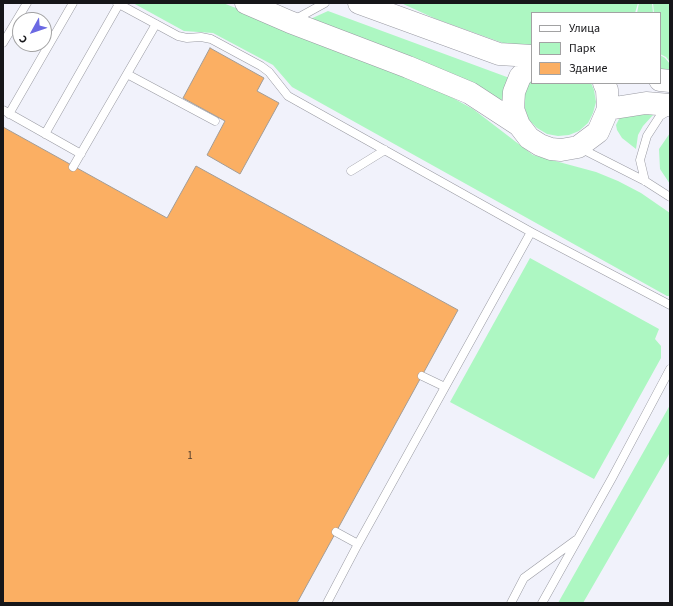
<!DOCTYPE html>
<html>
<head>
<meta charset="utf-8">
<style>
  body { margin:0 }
  #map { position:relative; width:673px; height:606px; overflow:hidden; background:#f1f2fb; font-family:"Source Sans 3",sans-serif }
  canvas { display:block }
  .frame { position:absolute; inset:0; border:4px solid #161619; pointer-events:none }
  .legend { position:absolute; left:531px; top:12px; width:130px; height:72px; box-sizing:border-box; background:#fff; border:1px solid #a2a2a3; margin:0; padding:5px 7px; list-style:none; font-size:12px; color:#161619 }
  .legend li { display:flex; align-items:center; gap:8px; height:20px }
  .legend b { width:20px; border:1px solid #a2a2a3 }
  .north { position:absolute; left:12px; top:12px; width:40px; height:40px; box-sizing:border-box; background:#fff; border:1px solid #a2a2a3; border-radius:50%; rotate:230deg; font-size:11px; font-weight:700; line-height:16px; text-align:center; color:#161619 }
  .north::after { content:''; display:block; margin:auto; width:14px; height:18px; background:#6b69e3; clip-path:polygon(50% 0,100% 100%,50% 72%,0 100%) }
</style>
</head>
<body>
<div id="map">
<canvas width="673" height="606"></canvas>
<div class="frame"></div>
<ul class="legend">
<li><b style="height:5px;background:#fff"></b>Улица</li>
<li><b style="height:11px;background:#adf7c2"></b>Парк</li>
<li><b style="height:11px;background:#fbaf63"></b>Здание</li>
</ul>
<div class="north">С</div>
</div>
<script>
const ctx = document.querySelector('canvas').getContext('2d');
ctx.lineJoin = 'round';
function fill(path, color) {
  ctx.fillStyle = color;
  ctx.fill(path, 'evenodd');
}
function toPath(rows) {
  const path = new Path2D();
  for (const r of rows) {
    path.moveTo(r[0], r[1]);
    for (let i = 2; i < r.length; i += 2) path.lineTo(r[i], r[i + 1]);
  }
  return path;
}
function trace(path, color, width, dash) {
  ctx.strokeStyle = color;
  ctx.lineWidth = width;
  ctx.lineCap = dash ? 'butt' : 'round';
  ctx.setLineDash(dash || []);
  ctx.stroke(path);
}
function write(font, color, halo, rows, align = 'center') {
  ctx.font = font + ' "Source Sans 3",sans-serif';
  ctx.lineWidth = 3.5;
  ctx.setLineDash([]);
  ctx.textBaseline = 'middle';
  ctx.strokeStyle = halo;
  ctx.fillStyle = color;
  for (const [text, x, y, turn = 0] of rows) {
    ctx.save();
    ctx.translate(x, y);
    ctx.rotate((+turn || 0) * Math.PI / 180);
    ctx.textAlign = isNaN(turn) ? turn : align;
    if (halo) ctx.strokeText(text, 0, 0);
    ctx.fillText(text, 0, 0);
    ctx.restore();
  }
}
const green = toPath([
  [133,3,223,3,418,79,473,109,533,155,596,172,618,181,641,193,670,213,670,296,667,296,292,87,273,65,213,33,184,31],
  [401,3,638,3,635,13,532,13,532,49,514,47,436,19],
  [639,3,652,3,653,13,637,13],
  [653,3,670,3,670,62,666,57,660,54,660,13,654,13],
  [328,11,515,80,505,108,306,21],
  [660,55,665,58,670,64,670,74,660,73],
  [532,78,532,83,591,83,594,90,596,102,593,113,588,123,579,131,569,135,558,136,547,134,537,128,529,120,525,109,524,98,527,86],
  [639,112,653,115,643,126,638,135,636,149,622,138,617,130,616,125,620,117],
  [670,133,670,184,660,169,659,149],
  [530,258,659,329,655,339,661,346,661,358,594,479,450,402],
  [670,405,670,452,668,456,583,603,558,603]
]);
const building = toPath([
  [210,48,264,78,257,91,279,103,240,174,207,155,225,121,183,98,210,48],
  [3,127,167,218,196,166,458,310,297,603,3,603,3,127]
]);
const lane = toPath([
  [117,3,178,36,187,38,201,37,211,39,261,66,269,72,288,96,531,232],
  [294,20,325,3],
  [3,43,27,3],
  [127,74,215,121],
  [3,110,81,154],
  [9,114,73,3],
  [45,134,119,4],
  [580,148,645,181,670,197],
  [73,167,156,24],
  [351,171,385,150],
  [645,181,640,160,647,136,660,116,670,110],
  [422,376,445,387],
  [336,532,358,544,531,232,670,305],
  [327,603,358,544],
  [511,603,524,578,576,540],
  [542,603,612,478,670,369]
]);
const secondary = toPath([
  [246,3,290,22,408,67,470,93,519,125,529,138,540,145,551,149,561,150,578,147,598,132,608,109,607,90,604,83],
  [359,3,499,54,532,56],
  [660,80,670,81],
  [608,109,646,103,670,105],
  [519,125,513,109,514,92,520,77,532,64]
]);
const numberNames = [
  ["1",190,457]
];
fill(green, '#adf7c2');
fill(building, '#fbaf63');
trace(building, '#a29c96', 1);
trace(lane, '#999aa2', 9);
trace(secondary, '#999aa2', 23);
trace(lane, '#fff', 8);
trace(secondary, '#fff', 22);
write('11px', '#4f3c2c', null, numberNames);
</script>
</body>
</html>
